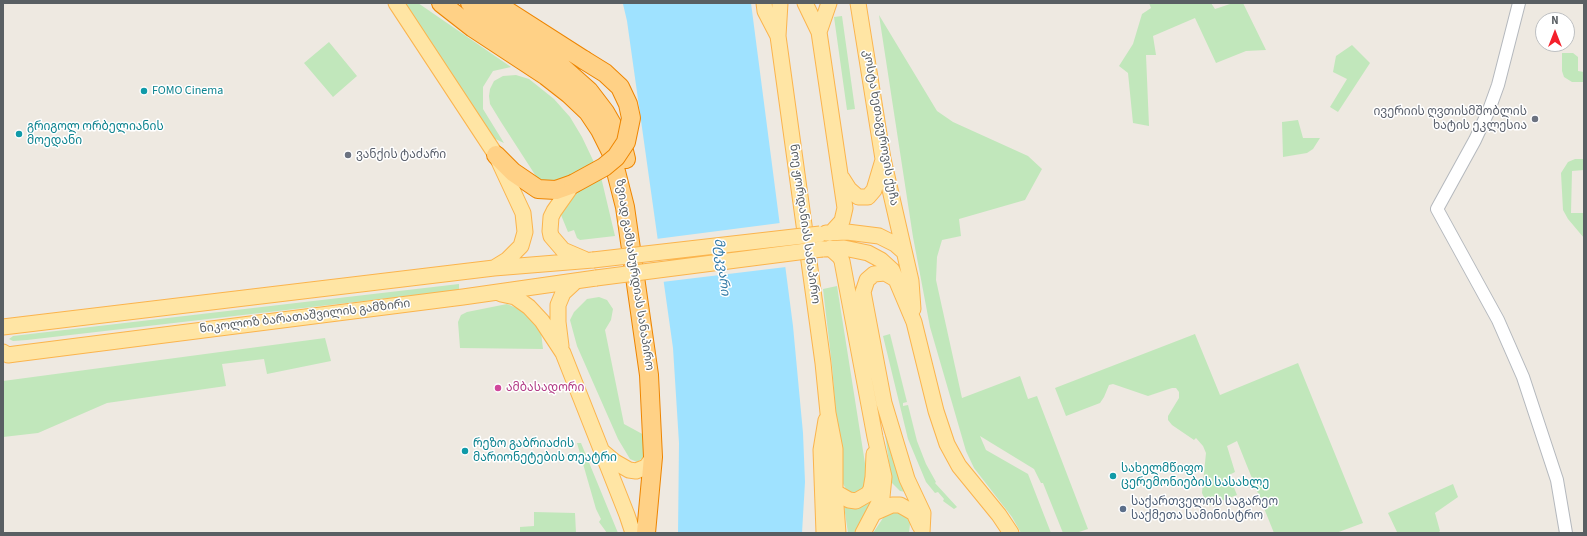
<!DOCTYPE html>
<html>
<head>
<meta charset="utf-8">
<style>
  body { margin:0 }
  #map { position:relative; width:1587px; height:536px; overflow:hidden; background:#eee9e1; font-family:"Source Sans 3",sans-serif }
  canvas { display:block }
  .frame { position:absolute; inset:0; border:4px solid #595f63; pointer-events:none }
  .north { position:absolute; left:1535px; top:12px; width:40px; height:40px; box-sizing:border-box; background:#fff; border:1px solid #bdbfc1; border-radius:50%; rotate:0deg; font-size:11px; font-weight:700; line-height:16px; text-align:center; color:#595f63 }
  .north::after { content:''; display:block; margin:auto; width:14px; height:18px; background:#f4202b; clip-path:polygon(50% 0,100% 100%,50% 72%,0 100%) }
</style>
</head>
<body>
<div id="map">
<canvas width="1587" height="536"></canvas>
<div class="frame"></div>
<div class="north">N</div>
</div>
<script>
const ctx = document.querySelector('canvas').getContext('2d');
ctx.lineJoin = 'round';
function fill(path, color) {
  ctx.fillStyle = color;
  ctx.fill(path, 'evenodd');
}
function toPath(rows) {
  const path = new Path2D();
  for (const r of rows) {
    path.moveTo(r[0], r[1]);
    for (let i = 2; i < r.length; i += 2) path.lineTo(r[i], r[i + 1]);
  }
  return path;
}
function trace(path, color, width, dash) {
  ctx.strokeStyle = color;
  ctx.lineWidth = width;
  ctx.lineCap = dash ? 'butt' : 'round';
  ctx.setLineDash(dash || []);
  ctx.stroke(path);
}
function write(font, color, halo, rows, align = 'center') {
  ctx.font = font + ' "Source Sans 3","Noto Sans Georgian",sans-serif';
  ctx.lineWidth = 3;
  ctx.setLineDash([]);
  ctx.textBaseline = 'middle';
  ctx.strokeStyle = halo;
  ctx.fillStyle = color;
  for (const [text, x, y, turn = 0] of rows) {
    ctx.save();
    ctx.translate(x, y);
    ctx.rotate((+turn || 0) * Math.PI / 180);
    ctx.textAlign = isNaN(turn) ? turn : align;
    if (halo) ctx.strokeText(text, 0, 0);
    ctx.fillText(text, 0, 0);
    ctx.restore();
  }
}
const green = toPath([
  [404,3,418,3,511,67,493,71,483,87,483,109,504,143,493,138],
  [1149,3,1211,3,1215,9,1233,3,1243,3,1266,50,1246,51,1216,63,1195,18,1153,36,1156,55,1146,55,1149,126,1133,123,1128,73,1119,66,1133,44,1142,14,1151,8],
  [879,15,937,111,953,122,1028,156,1042,169,1025,200,959,219,961,236,942,240,937,257,936,280,962,398,1020,376,1028,399,1037,396,1088,529,1076,533,1063,533,1043,483,1041,483,1034,469,980,436,986,450,1028,474,1051,533,1021,533,1012,517,974,468,966,451,930,327,913,237],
  [842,16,855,109,847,110,834,17],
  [329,42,357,76,333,97,304,63],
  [1352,45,1370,63,1338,112,1330,107,1347,79,1333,72,1336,56],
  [1562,53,1573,53,1578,57,1578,71,1584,72,1584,82,1572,82,1564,77,1562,71],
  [516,75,529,79,554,99,570,117,582,137,601,177,615,236,580,240,577,238,574,230,568,232,561,215,568,202,573,198,561,181,541,184,501,122,490,104,489,96,490,89,494,81,503,76],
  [1298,120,1303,138,1320,138,1313,149,1307,153,1283,157,1282,122],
  [1575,159,1584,159,1584,170,1572,171,1571,213,1584,213,1584,238,1568,219,1563,210,1561,173,1568,162],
  [459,284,459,290,27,340,13,341,9,339,13,336],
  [837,286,867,476,862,492,853,494,848,493,841,480,832,366,823,289],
  [599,297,607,300,613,309,611,320,605,330,624,424,646,436,647,452,643,458,637,462,630,459,618,439,577,346,570,320,574,312,587,299],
  [507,304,526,312,541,332,543,349,460,348,458,322,461,315,467,312],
  [890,334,907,402,903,403,903,406,908,405,917,441,926,464,936,482,935,483,957,507,954,509,943,501,944,499,938,492,935,493,926,482,908,439,883,336],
  [1195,334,1220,395,1298,363,1363,523,1336,533,1274,533,1237,441,1227,446,1235,472,1229,475,1237,495,1208,506,1202,493,1206,453,1203,446,1196,438,1194,440,1172,425,1168,420,1168,416,1179,398,1179,392,1176,388,1172,388,1148,396,1113,384,1109,385,1104,397,1100,403,1066,416,1055,388],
  [325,338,331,361,267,374,264,359,222,364,226,386,107,403,38,433,3,437,3,381],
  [884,427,906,492,900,491,892,483],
  [577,443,581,443,618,533,607,533,599,522,601,519,596,509],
  [1453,484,1458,497,1435,513,1440,531,1438,533,1397,532,1388,513],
  [878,490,854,533,848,533,844,506],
  [895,509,909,517,910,524,909,533,873,533,887,512],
  [534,512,575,513,576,533,520,533,520,527,534,526]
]);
const water = toPath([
  [616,3,751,3,793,326,803,433,805,482,802,533,678,533,679,443,673,348,627,21,623,4]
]);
const pier = toPath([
  [780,223,786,267,662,282,656,239]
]);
const minor = toPath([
  [1519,3,1498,85,1489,110,1475,140,1437,209,1498,320,1523,377,1557,480,1566,533]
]);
const major = toPath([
  [396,3,496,155,523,213,525,232,521,246,507,260,494,268],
  [764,3,765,11,778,36],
  [780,3,778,36,823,363,828,413,835,449,835,492,838,533],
  [805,3,819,32,845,208,842,221,832,232],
  [858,3,883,159,911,281,913,309],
  [819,32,829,3],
  [842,178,849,189,858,197,868,197,874,190,883,160],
  [573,184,554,211,551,217,550,231,551,236,563,250,584,259],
  [826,233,847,232,879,236,895,244,904,252],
  [830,248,840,257,842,261,875,437,884,477,882,497,863,533],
  [822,249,844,248,868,253,881,260,892,270,914,322,936,411,947,444,959,466,999,515,1011,533],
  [897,280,885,273,874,274,867,280,863,292,884,403,907,479,923,513,922,533],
  [501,294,515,297,529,307,542,321,563,353,627,515,633,533],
  [3,327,494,268,593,260],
  [561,346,558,322,558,305,563,293,576,281],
  [3,352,8,355,15,354,463,297,596,278],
  [603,452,615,462,629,470,636,471,646,467,653,457],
  [835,492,849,500,856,501,868,494,871,489,873,477,874,454],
  [874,513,892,505,900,505,914,513,920,526],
  [824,533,821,450,826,420]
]);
const highway = toPath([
  [441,3,473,28,546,76,569,94,588,112,600,130,611,152,625,207,649,375,653,457,646,533],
  [470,3,503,29,562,67,589,91,605,112,613,126,622,143,626,159],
  [495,3,584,60],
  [496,155,513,172,538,189,556,190,573,184]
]);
const majorBridge = toPath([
  [593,260,820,234],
  [596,278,822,249]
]);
const highwayBridge = toPath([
  [573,184,604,167,616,157,626,142,631,118,628,104,620,87,605,73,584,60]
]);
const markers = [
  [144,91,4,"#0f9aa8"],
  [1535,119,4,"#6b7280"],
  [19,134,4,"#0f9aa8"],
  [348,155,4,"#6b7280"],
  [498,388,4,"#d1479c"],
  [465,451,4,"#0f9aa8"],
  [1113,476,4,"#0f9aa8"],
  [1123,509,4,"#5c6f8a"]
];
const cultureNames = [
  ["FOMO Cinema",152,91],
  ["გრიგოლ ორბელიანის",27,127],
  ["მოედანი",27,141],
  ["რეზო გაბრიაძის",473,444],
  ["მარიონეტების თეატრი",473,458],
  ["სახელმწიფო",1121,469],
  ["ცერემონიების სასახლე",1121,483]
];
const worshipNames = [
  ["ივერიის ღვთისმშობლის",1527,112],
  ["ხატის ეკლესია",1527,126],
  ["ვანქის ტაძარი",356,155,"left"]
];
const streetNames = [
  ["კოსტა ხეთაგუროვის ქუჩა",880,128,80],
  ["ნოე ჟორდანიას სანაპირო",804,224,82],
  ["ზვიად გამსახურდიას სანაპირო",634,275,81],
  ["ნიკოლოზ ბარათაშვილის გამზირი",305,317,-7]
];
const hotelNames = [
  ["ამბასადორი",506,388]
];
const serviceNames = [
  ["საქართველოს საგარეო",1131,502],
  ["საქმეთა სამინისტრო",1131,516]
];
const waterNames = [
  ["მტკვარი",721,267,83]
];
fill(green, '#c1e7bb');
fill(water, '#9fe2ff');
fill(pier, '#eee9e1');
trace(minor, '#b4b8bd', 14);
trace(major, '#fbb44d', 17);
trace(highway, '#ee8500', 20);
trace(minor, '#fff', 12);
trace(major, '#ffe5a4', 15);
trace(highway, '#ffd186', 18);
trace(majorBridge, '#fbb44d', 17, []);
trace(highwayBridge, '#ee8500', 20, []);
trace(majorBridge, '#ffe5a4', 15);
trace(highwayBridge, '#ffd186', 18);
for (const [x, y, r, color] of markers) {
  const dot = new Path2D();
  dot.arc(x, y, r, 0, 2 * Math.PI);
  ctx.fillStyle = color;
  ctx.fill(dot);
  trace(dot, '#fff', 1.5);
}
write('12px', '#0d838f', '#fff', cultureNames, 'left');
write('12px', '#5b616d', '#fff', worshipNames, 'right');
write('12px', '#595f63', '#fff', streetNames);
write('12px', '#b23c85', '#fff', hotelNames, 'left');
write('12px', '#4e5e75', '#fff', serviceNames, 'left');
write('italic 13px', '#3279a5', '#fff', waterNames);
</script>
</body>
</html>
